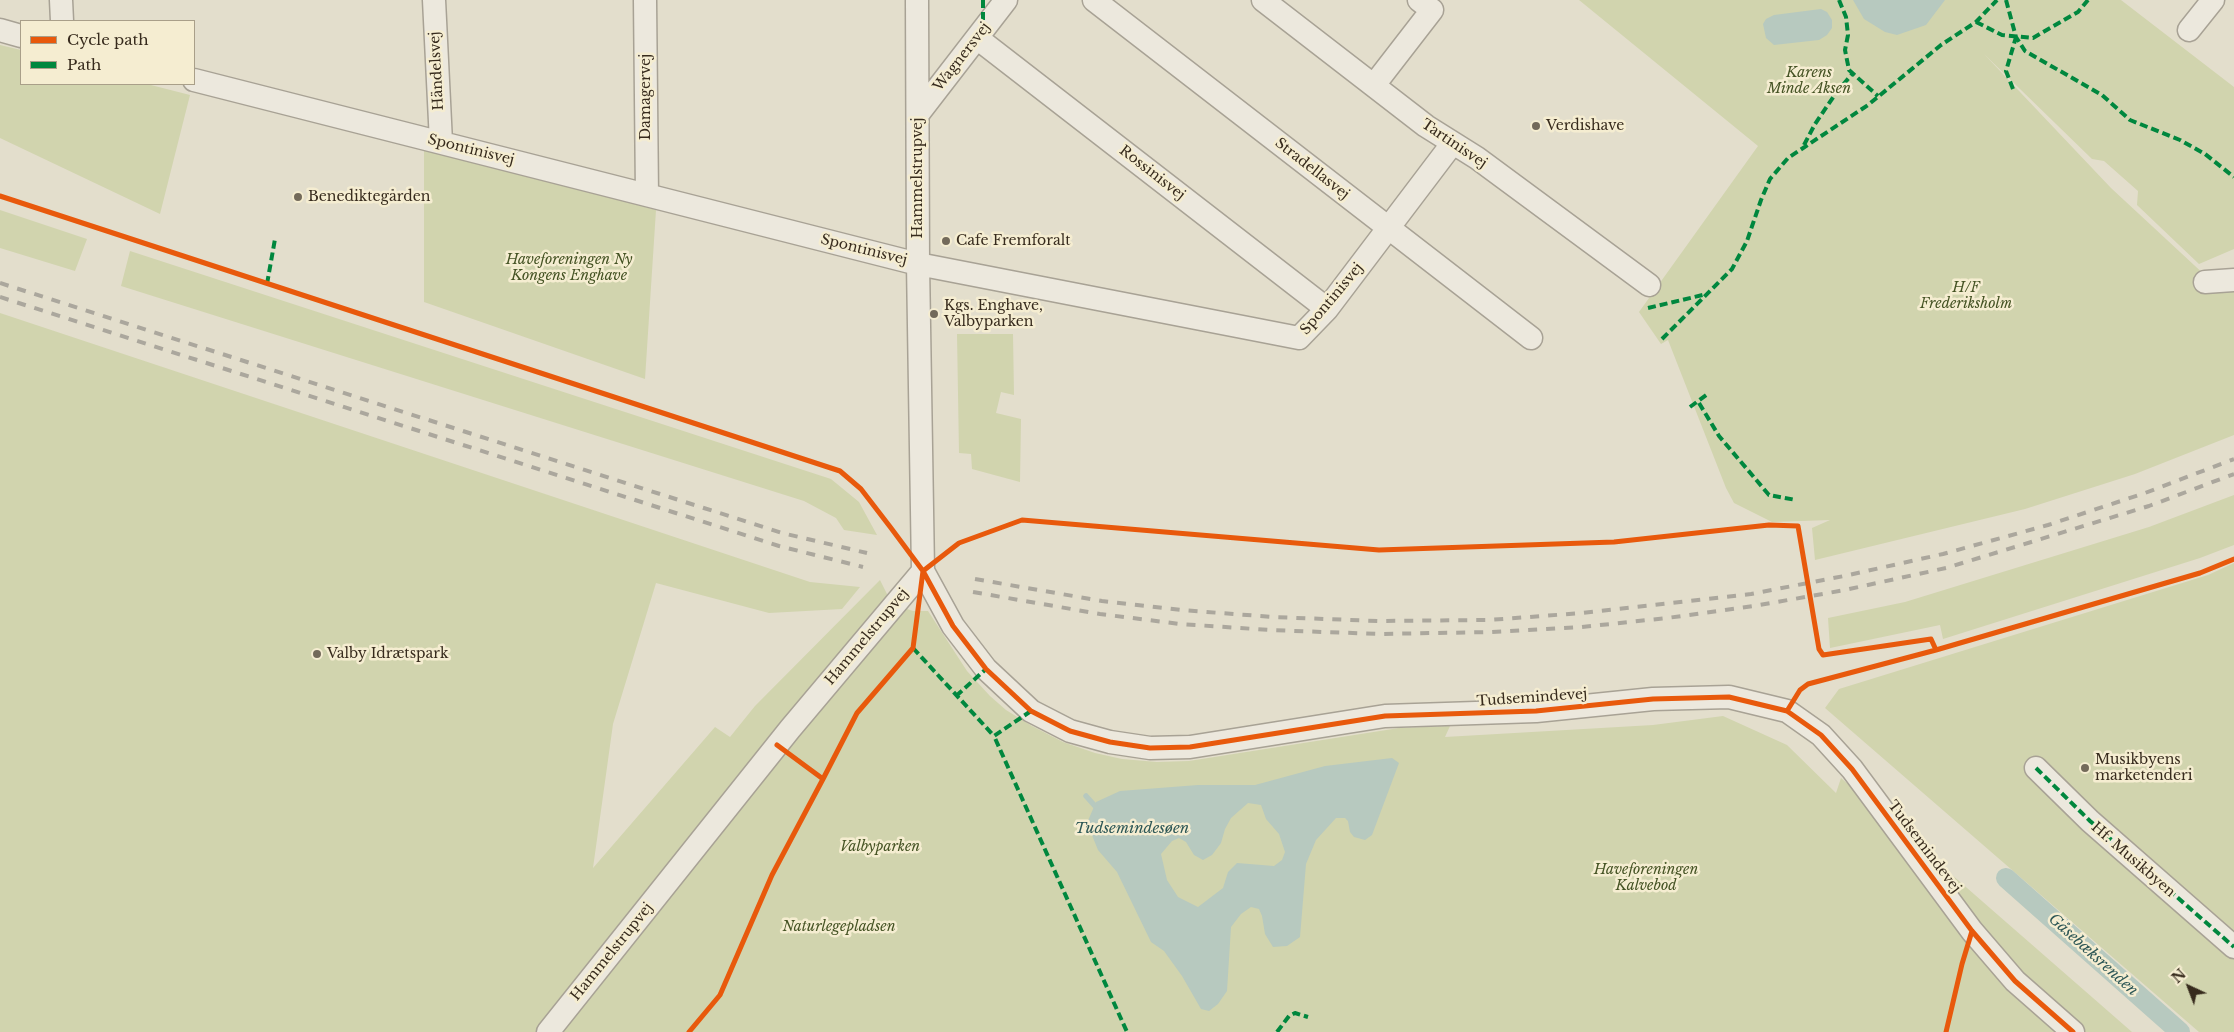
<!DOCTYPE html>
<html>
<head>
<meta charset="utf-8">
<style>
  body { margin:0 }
  #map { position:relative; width:2234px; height:1032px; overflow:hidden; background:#e3decc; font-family:"Libre Baskerville",serif }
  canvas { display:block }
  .legend { position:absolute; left:20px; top:20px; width:175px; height:65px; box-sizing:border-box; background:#f5edd1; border:1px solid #a99f89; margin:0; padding:6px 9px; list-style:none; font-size:15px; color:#372b1d }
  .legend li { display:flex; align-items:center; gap:10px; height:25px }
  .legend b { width:25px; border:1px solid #a99f89 }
  .north { position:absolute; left:2164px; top:962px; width:50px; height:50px; -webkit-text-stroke:4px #f5edd1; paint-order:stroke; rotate:317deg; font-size:14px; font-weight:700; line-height:20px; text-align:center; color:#372b1d }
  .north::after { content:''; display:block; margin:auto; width:18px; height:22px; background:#372b1d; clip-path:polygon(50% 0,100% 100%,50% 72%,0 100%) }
</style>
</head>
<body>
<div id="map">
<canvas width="2234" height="1032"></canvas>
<ul class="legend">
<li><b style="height:6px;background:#e8590c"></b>Cycle path</li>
<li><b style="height:6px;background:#00873e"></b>Path</li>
</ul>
<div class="north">N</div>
</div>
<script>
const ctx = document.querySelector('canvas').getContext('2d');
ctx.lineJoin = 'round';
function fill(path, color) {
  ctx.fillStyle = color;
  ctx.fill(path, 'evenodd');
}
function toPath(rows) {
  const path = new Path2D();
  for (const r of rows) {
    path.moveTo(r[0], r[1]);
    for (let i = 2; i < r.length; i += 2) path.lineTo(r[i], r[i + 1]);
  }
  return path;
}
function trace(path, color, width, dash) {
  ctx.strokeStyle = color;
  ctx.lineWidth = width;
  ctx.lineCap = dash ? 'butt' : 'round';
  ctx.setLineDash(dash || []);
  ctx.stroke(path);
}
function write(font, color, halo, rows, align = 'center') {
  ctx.font = font + ' "Libre Baskerville",serif';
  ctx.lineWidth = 5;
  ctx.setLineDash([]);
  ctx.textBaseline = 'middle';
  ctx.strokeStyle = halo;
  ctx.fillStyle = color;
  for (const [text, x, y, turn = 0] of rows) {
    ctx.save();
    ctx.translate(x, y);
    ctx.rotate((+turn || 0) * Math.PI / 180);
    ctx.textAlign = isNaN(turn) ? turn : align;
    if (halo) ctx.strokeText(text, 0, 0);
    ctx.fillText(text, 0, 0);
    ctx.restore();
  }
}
const green = toPath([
  [1579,0,2121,0,2234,87,2234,249,2199,264,2137,205,2138,191,2104,161,2092,159,1984,54,2111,188,2208,278,2234,273,2234,435,2135,474,2025,509,1815,560,1812,528,1830,520,1772,522,1734,503,1726,488,1668,340,1661,344,1639,312,1758,146],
  [0,45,21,50,21,84,147,84,190,95,160,214,0,138],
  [424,146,656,210,645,379,424,302],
  [0,210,87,239,75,271,0,248],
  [130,251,831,479,859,502,877,535,844,530,836,518,804,501,121,286],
  [0,313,810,582,860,587,842,609,769,613,656,583,613,724,593,868,715,727,730,737,755,706,880,580,888,596,901,607,913,611,928,611,967,671,990,696,1006,710,1032,726,1063,742,1095,753,1122,759,1157,762,1189,761,1399,728,1450,726,1445,737,1653,725,1723,716,1787,745,1836,793,1841,778,2132,1032,0,1032],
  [957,334,1013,334,1014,395,1001,392,996,413,1021,419,1020,482,972,469,971,454,959,453],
  [2234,495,2234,545,2200,558,1943,639,1940,625,1830,648,1828,618,1905,602,2149,527],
  [2234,563,2234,1032,2199,1032,1825,708,1839,689,2208,575]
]);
const water = toPath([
  [1853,0,1945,0,1926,25,1897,35,1885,32,1864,19],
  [1821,9,1827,12,1832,20,1832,28,1827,35,1819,40,1774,45,1766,38,1763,24,1766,19,1774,15],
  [1392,758,1399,763,1372,835,1365,840,1354,837,1350,832,1348,821,1345,818,1336,818,1316,840,1306,864,1300,937,1287,946,1273,947,1265,934,1262,916,1259,909,1251,907,1241,914,1231,927,1227,991,1218,1004,1209,1011,1201,1009,1182,976,1164,951,1151,942,1117,872,1098,850,1087,823,1096,802,1120,791,1198,785,1255,785,1325,766],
  [1248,803,1261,805,1266,819,1279,834,1285,852,1282,860,1274,866,1237,863,1228,872,1223,888,1198,907,1178,897,1167,880,1161,854,1172,841,1179,838,1186,842,1194,855,1203,860,1212,855,1221,843,1225,829,1231,818]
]);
const stream = toPath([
  [1086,796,1095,806]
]);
const canal = toPath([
  [2006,878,2180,1032]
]);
const street = toPath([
  [61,0,62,21],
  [434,0,441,142],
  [645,0,647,195],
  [1094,0,1531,338],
  [1263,0,1426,126,1477,158,1649,285],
  [0,30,21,36],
  [2189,30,2213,0],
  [977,38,1327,309],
  [194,80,918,264,1299,338,1327,309,1452,144],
  [1374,85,1432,10,1419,0],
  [918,114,1006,0],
  [2205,282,2234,280],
  [923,571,953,626,986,669,1031,711,1070,731,1110,742,1150,748,1190,747,1385,716,1536,711,1653,699,1729,697,1787,711,1821,735,1852,769,1972,931,2015,981,2073,1032],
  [2036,768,2090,821,2234,947],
  [548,1032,790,729,923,571,918,264,917,0]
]);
const rail = toPath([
  [0,283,782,533,867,553],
  [0,297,779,546,863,567],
  [975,579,1102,601,1181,610,1273,617,1378,621,1489,620,1582,613,1751,594,1844,576,1943,554,2048,525,2145,493,2234,459],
  [973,592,1100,614,1180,624,1270,630,1379,634,1492,632,1582,627,1667,618,1754,606,1845,590,1946,568,2149,506,2234,474]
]);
const quiet = toPath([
  [983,0,983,29],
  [1839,0,1846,17,1848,35,1845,50,1849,70,1878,96],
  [2006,0,2016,37,2025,51,2102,95,2130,120,2180,140,2205,154,2234,177],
  [1976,22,2002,35,2033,38,2078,12,2088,0],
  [2013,89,2006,71,2016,37],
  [1804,145,1815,124,1836,93,1853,73],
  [267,284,275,239],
  [1648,308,1707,294],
  [1662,339,1732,269,1747,241,1761,200,1770,179,1788,158,1868,105,1941,45,1976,22,1997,0],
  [1699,403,1719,436,1769,495,1796,500],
  [1690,407,1709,393],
  [913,648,994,736],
  [956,696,986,669],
  [1031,711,994,736,1127,1032],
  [2036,768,2090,821,2234,947],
  [1277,1032,1289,1016,1295,1013,1308,1017]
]);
const cycleway = toPath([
  [0,196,840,471,861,489,891,528,923,571,953,626,986,669,1031,711,1070,731,1110,742,1150,748,1190,747,1385,716,1536,711,1653,699,1729,697,1787,711,1821,735,1852,769,1972,931,2015,981,2073,1032],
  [1787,711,1800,690,1808,684,1936,650,2200,573,2234,559],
  [823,779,857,713,913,648,923,571,959,543,1022,520,1379,550,1614,542,1769,525,1798,526,1819,649,1823,655,1931,639,1936,650],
  [689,1032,720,995,772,875,823,779,777,745],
  [1946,1032,1962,964,1972,931]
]);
const markers = [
  [1536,126,5,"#736a5a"],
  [298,197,5,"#736a5a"],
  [946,241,5,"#736a5a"],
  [934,314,5,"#736a5a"],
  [317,654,5,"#736a5a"],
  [2085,768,5,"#736a5a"]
];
const streetNames = [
  ["Wagnersvej",962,57,-52],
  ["Händelsvej",437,71,-93],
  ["Damagervej",646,97,-90],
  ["Tartinisvej",1454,144,34],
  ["Spontinisvej",471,150,14],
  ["Stradellasvej",1312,169,38],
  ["Rossinisvej",1152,173,38],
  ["Hammelstrupvej",918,178,-90],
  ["Spontinisvej",864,250,14],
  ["Spontinisvej",1332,299,-50],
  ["Hammelstrupvej",867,637,-50],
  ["Tudsemindevej",1532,698,-4],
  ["Tudsemindevej",1924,847,53],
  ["Hf. Musikbyen",2133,860,41],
  ["Hammelstrupvej",612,952,-51]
];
const parkNames = [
  ["Karens",1809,73],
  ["Minde Aksen",1809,89],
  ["Haveforeningen Ny",569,260],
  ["Kongens Enghave",569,276],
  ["H/F",1966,288],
  ["Frederiksholm",1966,304],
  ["Valbyparken",880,847],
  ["Haveforeningen",1646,870],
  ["Kalvebod",1646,886],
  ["Naturlegepladsen",839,927]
];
const poiNames = [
  ["Verdishave",1546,126],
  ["Benediktegården",308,197],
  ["Cafe Fremforalt",956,241],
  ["Kgs. Enghave,",944,306],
  ["Valbyparken",944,322],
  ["Valby Idrætspark",327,654],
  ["Musikbyens",2095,760],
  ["marketenderi",2095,776]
];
const waterNames = [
  ["Tudsemindesøen",1132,829],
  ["Gåsebæksrenden",2093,955,42]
];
fill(green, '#d1d4ae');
fill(water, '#b7c9bf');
trace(stream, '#b7c9bf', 5.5);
trace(canal, '#b7c9bf', 20);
trace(street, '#a8a295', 25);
trace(street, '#ece8dd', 22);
trace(rail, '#aba79d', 4, [9, 9]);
trace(quiet, '#00873e', 4, [8, 4]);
trace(cycleway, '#e8590c', 5);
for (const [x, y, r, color] of markers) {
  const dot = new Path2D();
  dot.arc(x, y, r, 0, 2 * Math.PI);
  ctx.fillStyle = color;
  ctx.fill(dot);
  trace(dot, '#f5edd1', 2);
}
write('14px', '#372b1d', '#f5edd1', streetNames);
write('italic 14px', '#455324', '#f5edd1', parkNames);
write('14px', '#372b1d', '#f5edd1', poiNames, 'left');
write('italic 15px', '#2d5756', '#f5edd1', waterNames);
</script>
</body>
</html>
